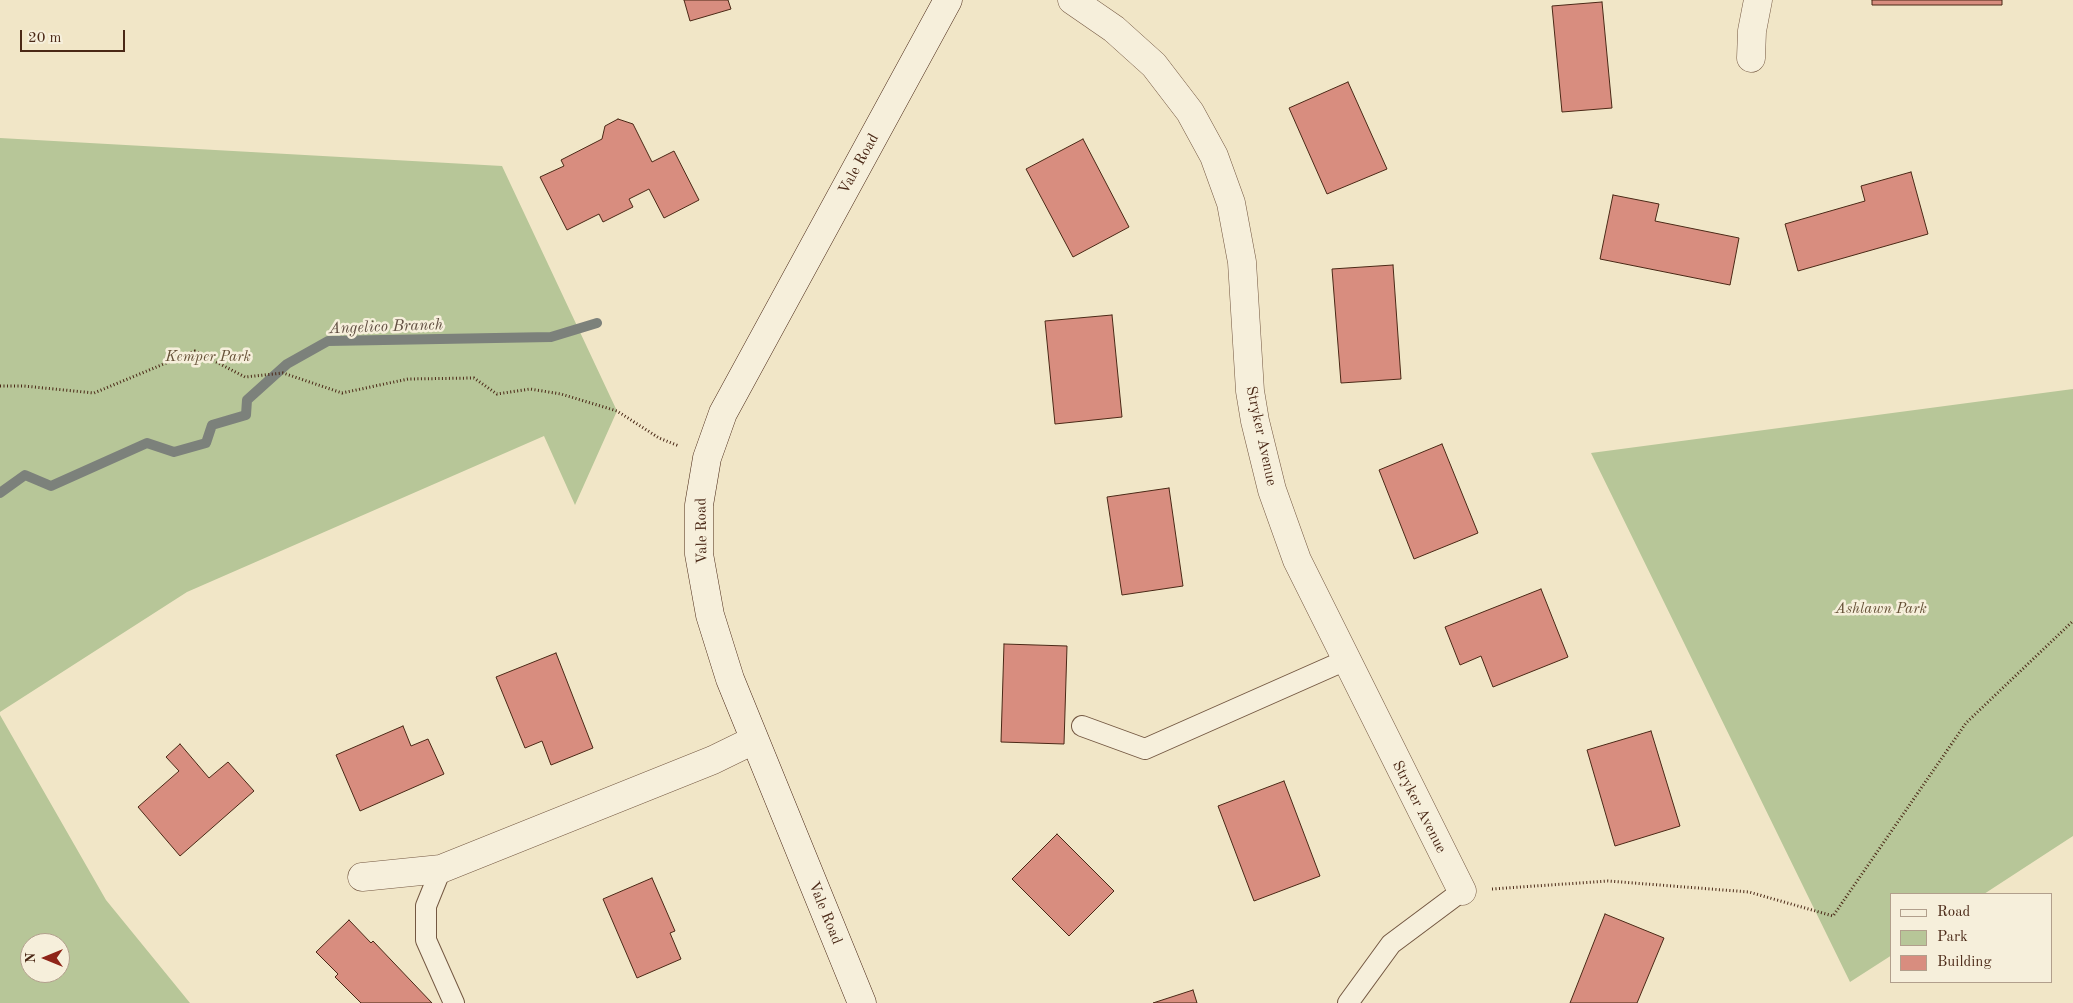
<!DOCTYPE html>
<html>
<head>
<meta charset="utf-8">
<style>
  body { margin:0 }
  #map { position:relative; width:2073px; height:1003px; overflow:hidden; background:#f1e6c7; font-family:"Old Standard TT",serif }
  canvas { display:block }
  .legend { position:absolute; left:1890px; top:893px; width:162px; height:90px; box-sizing:border-box; background:#f6efdb; border:1px solid #b19f8c; margin:0; padding:6px 9px; list-style:none; font-size:15px; color:#4a2816 }
  .legend li { display:flex; align-items:center; gap:10px; height:25px }
  .legend b { width:25px; border:1px solid #b19f8c }
  .north { position:absolute; left:20px; top:933px; width:50px; height:50px; box-sizing:border-box; background:#f6efdb; border:1px solid #b19f8c; border-radius:50%; rotate:270deg; font-size:14px; font-weight:700; line-height:20px; text-align:center; color:#4a2816 }
  .north::after { content:''; display:block; margin:auto; width:18px; height:22px; background:#8f2418; clip-path:polygon(50% 0,100% 100%,50% 72%,0 100%) }
  .scale { position:absolute; left:20px; top:30px; width:105px; height:22px; box-sizing:border-box; border:2px solid #4a2816; border-top:0; padding-left:6px; font-size:15px; line-height:18px; white-space:nowrap; color:#4a2816; -webkit-text-stroke:4px #f6efdb; paint-order:stroke }
</style>
</head>
<body>
<div id="map">
<canvas width="2073" height="1003"></canvas>
<ul class="legend">
<li><b style="height:6px;background:#f6efdb"></b>Road</li>
<li><b style="height:14px;background:#b7c698"></b>Park</li>
<li><b style="height:14px;background:#d88d7f"></b>Building</li>
</ul>
<div class="north">N</div>
<div class="scale">20 m</div>
</div>
<script>
const ctx = document.querySelector('canvas').getContext('2d');
ctx.lineJoin = 'round';
function fill(path, color) {
  ctx.fillStyle = color;
  ctx.fill(path, 'evenodd');
}
function toPath(rows) {
  const path = new Path2D();
  for (const r of rows) {
    path.moveTo(r[0], r[1]);
    for (let i = 2; i < r.length; i += 2) path.lineTo(r[i], r[i + 1]);
  }
  return path;
}
function trace(path, color, width, dash) {
  ctx.strokeStyle = color;
  ctx.lineWidth = width;
  ctx.lineCap = dash ? 'butt' : 'round';
  ctx.setLineDash(dash || []);
  ctx.stroke(path);
}
function write(font, color, halo, rows, align = 'center') {
  ctx.font = font + ' "Old Standard TT",serif';
  ctx.lineWidth = 5;
  ctx.setLineDash([]);
  ctx.textBaseline = 'middle';
  ctx.strokeStyle = halo;
  ctx.fillStyle = color;
  for (const [text, x, y, turn = 0] of rows) {
    ctx.save();
    ctx.translate(x, y);
    ctx.rotate((+turn || 0) * Math.PI / 180);
    ctx.textAlign = isNaN(turn) ? turn : align;
    if (halo) ctx.strokeText(text, 0, 0);
    ctx.fillText(text, 0, 0);
    ctx.restore();
  }
}
const green = toPath([
  [0,138,502,166,617,411,575,505,544,436,187,592,0,712],
  [2073,389,2073,836,1984,894,1892,894,1892,955,1850,982,1591,453],
  [0,715,106,900,190,1003,0,1003],
  [30,943,60,943,60,973,30,973]
]);
const stream = toPath([
  [0,493,25,475,51,486,147,443,174,452,206,443,212,425,246,415,247,400,287,364,328,341,551,337,597,323]
]);
const building = toPath([
  [684,0,728,0,731,9,690,21,684,0],
  [1872,0,2002,0,2002,5,1872,5,1872,0],
  [1602,2,1612,108,1562,112,1552,6,1602,2],
  [1348,82,1387,169,1327,194,1289,108,1348,82],
  [618,119,633,124,652,162,674,151,699,200,664,218,649,189,629,199,633,207,603,222,599,214,567,230,540,177,564,166,561,160,602,139,605,126,618,119],
  [1083,139,1129,227,1073,257,1026,169,1083,139],
  [1911,172,1928,234,1798,271,1785,224,1865,201,1861,186,1911,172],
  [1613,195,1659,204,1655,221,1739,238,1730,285,1600,259,1613,195],
  [1393,265,1401,379,1341,383,1332,269,1393,265],
  [1112,315,1122,417,1055,424,1045,321,1112,315],
  [1442,444,1478,533,1414,559,1379,470,1442,444],
  [1169,488,1183,586,1122,595,1107,497,1169,488],
  [1541,589,1568,657,1493,687,1481,656,1460,665,1445,627,1541,589],
  [1004,644,1067,646,1064,744,1001,742,1004,644],
  [556,653,593,748,551,765,542,741,525,748,496,677,556,653],
  [403,726,411,746,428,739,444,774,360,811,336,755,403,726],
  [1651,731,1680,826,1615,846,1587,750,1651,731],
  [180,744,209,778,228,762,254,791,180,856,138,807,179,771,166,757,180,744],
  [1284,781,1320,876,1254,901,1218,806,1284,781],
  [1057,834,1114,891,1069,936,1012,879,1057,834],
  [652,878,675,931,670,933,681,959,637,978,603,899,652,878],
  [1605,914,1664,938,1637,1003,1570,1003,1605,914],
  [349,920,371,943,373,941,432,1003,361,1003,335,977,338,974,316,952,349,920],
  [1193,990,1197,1003,1153,1003,1193,990]
]);
const path = toPath([
  [0,386,24,386,94,393,195,351,245,377,283,373,342,393,408,379,474,378,497,394,530,389,561,394,617,411,659,438,679,446],
  [1492,889,1608,881,1749,892,1833,916,1966,723,2073,621]
]);
const lane = toPath([
  [1082,726,1145,749,1346,660],
  [441,869,426,906,426,940,454,1003],
  [1348,1003,1391,944,1462,891]
]);
const street = toPath([
  [1072,0,1114,29,1154,65,1190,112,1214,156,1231,203,1242,262,1250,391,1255,421,1272,490,1297,560,1462,891],
  [1751,58,1752,31,1758,0],
  [362,877,441,869,713,760,754,740]
]);
const secondary = toPath([
  [862,1003,730,679,710,615,699,554,699,505,707,458,723,413,948,0]
]);
const streetNames = [
  ["Vale Road",859,164,-61],
  ["Stryker Avenue",1261,436,78],
  ["Vale Road",702,531,-91],
  ["Stryker Avenue",1419,807,63],
  ["Vale Road",825,913,68]
];
const parkNames = [
  ["Kemper Park",208,357],
  ["Ashlawn Park",1881,609]
];
const waterNames = [
  ["Angelico Branch",386,327,-2]
];
fill(green, '#b7c698');
trace(stream, '#7c817b', 10);
fill(building, '#d88d7f');
trace(building, '#4a2816', 1);
trace(lane, '#745842', 22);
trace(street, '#745842', 29);
trace(secondary, '#4a2816', 29);
trace(path, '#4a2816', 3, [1, 2.5]);
trace(lane, '#f6efdb', 20);
trace(street, '#f6efdb', 28);
trace(secondary, '#f6efdb', 28);
write('15px', '#4a2816', '#f6efdb', streetNames);
write('italic 15px', '#655036', '#f6efdb', parkNames);
write('italic 16px', '#5f4d40', '#f6efdb', waterNames);
</script>
</body>
</html>
